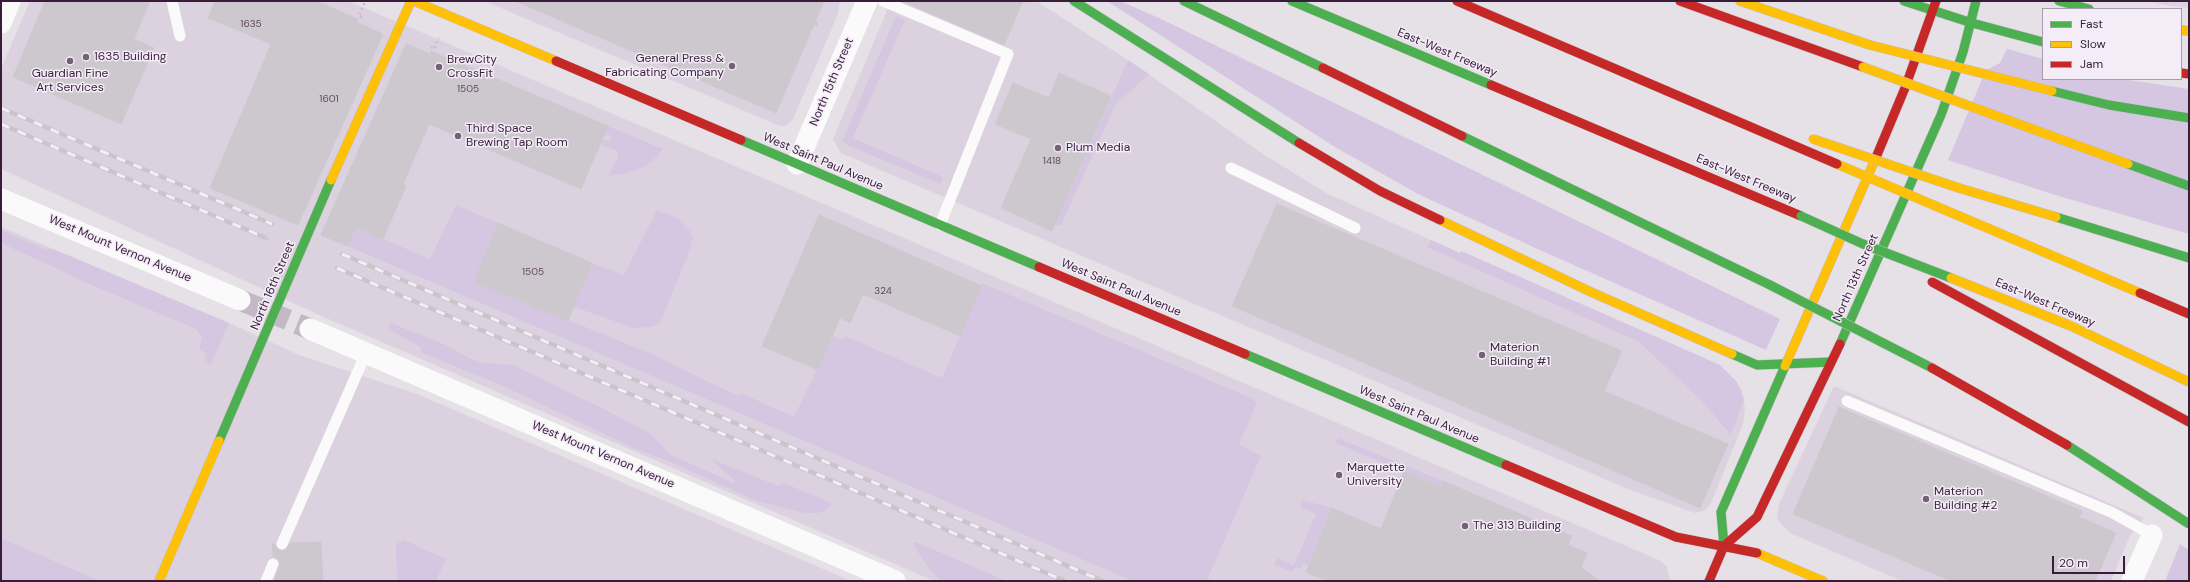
<!DOCTYPE html>
<html>
<head>
<meta charset="utf-8">
<style>
  body { margin:0 }
  #map { position:relative; width:2190px; height:582px; overflow:hidden; background:#e6e0e7; font-family:"DM Sans",sans-serif }
  canvas { display:block }
  .frame { position:absolute; inset:0; border:2px solid #381d3b; pointer-events:none }
  .legend { position:absolute; left:2042px; top:8px; width:140px; height:72px; box-sizing:border-box; background:#f4edf7; border:1px solid #a99aac; margin:0; padding:5px 7px; list-style:none; font-size:12px; color:#381d3b }
  .legend li { display:flex; align-items:center; gap:8px; height:20px }
  .legend b { width:20px; border:1px solid #a99aac }
  .scale { position:absolute; left:2052px; top:556px; width:73px; height:18px; box-sizing:border-box; border:2px solid #381d3b; border-top:0; padding-left:5px; font-size:12px; line-height:14px; white-space:nowrap; color:#381d3b; -webkit-text-stroke:3px #f4edf7; paint-order:stroke }
</style>
</head>
<body>
<div id="map">
<canvas width="2190" height="582"></canvas>
<div class="frame"></div>
<ul class="legend">
<li><b style="height:5px;background:#4caf50"></b>Fast</li>
<li><b style="height:5px;background:#ffc107"></b>Slow</li>
<li><b style="height:5px;background:#c62828"></b>Jam</li>
</ul>
<div class="scale">20 m</div>
</div>
<script>
const ctx = document.querySelector('canvas').getContext('2d');
ctx.lineJoin = 'round';
function fill(path, color) {
  ctx.fillStyle = color;
  ctx.fill(path, 'evenodd');
}
function toPath(rows) {
  const path = new Path2D();
  for (const r of rows) {
    path.moveTo(r[0], r[1]);
    for (let i = 2; i < r.length; i += 2) path.lineTo(r[i], r[i + 1]);
  }
  return path;
}
function trace(path, color, width, dash) {
  ctx.strokeStyle = color;
  ctx.lineWidth = width;
  ctx.lineCap = dash ? 'butt' : 'round';
  ctx.setLineDash(dash || []);
  ctx.stroke(path);
}
function write(font, color, halo, rows, align = 'center') {
  ctx.font = font + ' "DM Sans",sans-serif';
  ctx.lineWidth = 3;
  ctx.setLineDash([]);
  ctx.textBaseline = 'middle';
  ctx.strokeStyle = halo;
  ctx.fillStyle = color;
  for (const [text, x, y, turn = 0] of rows) {
    ctx.save();
    ctx.translate(x, y);
    ctx.rotate((+turn || 0) * Math.PI / 180);
    ctx.textAlign = isNaN(turn) ? turn : align;
    if (halo) ctx.strokeText(text, 0, 0);
    ctx.fillText(text, 0, 0);
    ctx.restore();
  }
}
const built = toPath([
  [30,1,348,1,1659,560,1667,567,1670,581,934,581,317,314,1,169,1,69],
  [484,1,840,1,838,14,793,119,786,126,780,126],
  [891,1,1036,1,1128,60,1263,154,1328,194,1460,253,1461,251,1720,365,1736,381,1742,390,1745,409,1743,424,1711,503,1706,510,1695,513,1628,489,843,154,840,152,833,139],
  [2145,1,2189,1,2189,8,2166,5],
  [1,227,229,323,299,355,417,394,851,581,1,581],
  [1834,386,2144,518,2130,536,2111,581,1902,581,1792,534,1781,524,1777,517,1779,504]
]);
const green = toPath([
  [1107,1,1120,1,1159,18,1780,319,1766,350,1542,251,1418,194,1335,147],
  [896,16,905,20,853,138,943,177,940,184,847,145,847,144,842,141],
  [2007,49,2043,59,2043,79,2122,79,2189,89,2189,234,2052,194,1948,160,1986,70,2000,63],
  [1128,60,1149,74,1116,104,1061,225,1055,225],
  [608,126,663,149,658,156,644,167,624,174,608,176,618,157,617,151,601,144,603,139,610,142,611,137,605,134],
  [456,205,498,223,474,282,652,354,738,396,741,393,794,417,833,336,843,340,845,336,942,378,982,283,1251,398,1257,402,1239,444,1261,456,1208,578,1213,581,1133,581,347,246,356,227,430,259],
  [657,210,677,218,689,230,693,237,690,250,661,321,653,327,634,328,574,307,592,263,624,275],
  [1,230,45,249,53,249,229,323,211,365,206,361,205,353,199,349,202,336,196,329,96,287,1,243],
  [1431,240,1460,253,1461,251,1720,365,1736,381,1744,399,1731,435,1701,400,1639,342,1427,247],
  [391,323,446,345,473,360,486,363,513,365,602,408,651,434,671,455,734,483,735,481,711,459,779,486,784,483,832,503,827,510,818,513,805,513,757,501,670,462,634,448,503,386,425,354,420,350,422,348,395,333,388,327],
  [1338,438,1443,481,1440,487,1336,443],
  [1302,500,1332,508,1308,565,1304,563,1301,569,1295,567,1292,572,1275,565,1274,563,1278,558,1294,565,1316,514,1300,507],
  [1,538,100,581,1,581],
  [404,540,446,559,436,581,397,581,396,544],
  [916,542,1007,581,941,581,929,569,914,546,913,544],
  [2180,544,2189,550,2189,581,2165,581]
]);
const building = toPath([
  [45,1,150,1,134,39,154,48,121,124,13,77,45,1],
  [215,1,316,1,358,19,356,22,383,34,298,225,210,188,271,44,208,18,215,1],
  [515,1,824,1,776,113,515,1],
  [902,1,1023,1,1004,45,902,1],
  [406,44,430,54,431,51,608,126,581,189,429,124,403,184,406,186,383,239,356,227,347,246,321,235,406,44],
  [1059,73,1111,96,1052,231,1001,208,1031,139,995,124,1013,83,1049,98,1059,73],
  [1277,204,1622,351,1604,391,1728,444,1700,508,1232,306,1277,204],
  [819,215,982,286,960,336,863,294,850,323,840,318,818,370,762,346,819,215],
  [498,223,592,263,568,321,474,282,498,223],
  [1839,407,2082,511,2079,517,2116,533,2095,581,1951,581,1793,514,1839,407],
  [1404,472,1440,487,1443,481,1572,536,1568,545,1587,553,1581,567,1600,581,1328,581,1306,572,1332,508,1381,529,1404,472],
  [321,542,323,581,274,581,280,563,278,559,273,557,272,544,275,544,277,548,282,551,286,549,290,543,321,542]
]);
const streetTunnel = toPath([
  [240,300,310,329]
]);
const path = toPath([
  [362,17,359,16,365,1],
  [816,25,818,20],
  [431,47,434,49,439,38]
]);
const lane = toPath([
  [172,1,180,36],
  [883,1,1008,54,940,225],
  [1231,168,1355,228],
  [1847,401,2113,513,2152,535],
  [282,544,366,353],
  [266,581,273,564]
]);
const street = toPath([
  [1,23,10,1],
  [797,164,867,1],
  [1,199,240,300],
  [310,329,895,581],
  [2132,581,2152,535]
]);
const fast = toPath([
  [1074,1,1299,143],
  [1184,1,1323,68],
  [1292,1,1491,85],
  [1904,1,1972,23,2043,42],
  [2059,1,2089,9],
  [1462,136,1770,285],
  [741,140,1039,267],
  [1840,344,1941,115,1963,52,1976,1],
  [1245,354,1506,465],
  [1732,354,1757,365,1831,362],
  [1724,546,1721,512,1785,366]
]);
const slow = toPath([
  [414,1,556,61],
  [1740,1,1870,45],
  [2181,30,2189,31],
  [1440,220,1591,292,1732,354],
  [1785,366,1877,155],
  [1757,553,1823,581]
]);
const jam = toPath([
  [1457,1,1667,91],
  [1680,1,1863,67],
  [556,61,741,140],
  [1323,68,1462,136],
  [2181,73,2189,74],
  [1491,85,1801,216],
  [1299,143,1380,191,1440,220],
  [1877,155,1905,88,1936,1],
  [1039,267,1245,354],
  [1506,465,1676,537,1757,553],
  [1709,581,1724,546,1757,517,1840,344]
]);
const rail = toPath([
  [1,108,272,224],
  [1,124,266,238],
  [342,254,1103,581],
  [337,268,1065,581]
]);
const fastBridge = toPath([
  [2052,91,2109,105,2189,118],
  [2128,164,2189,186],
  [1801,216,1863,244,1951,278],
  [2056,217,2189,258],
  [1770,285,1932,368],
  [219,441,331,180],
  [2067,445,2189,524]
]);
const slowBridge = toPath([
  [1870,45,2052,91],
  [1863,67,2128,164],
  [1813,139,1959,188,2056,217],
  [1837,164,2140,293],
  [331,180,411,1],
  [1951,278,2071,326,2189,382],
  [159,581,219,441]
]);
const jamBridge = toPath([
  [1667,91,1837,164],
  [1932,282,2189,422],
  [2140,293,2189,314],
  [1932,368,2067,445]
]);
const markers = [
  [86,57,4,"#756177"],
  [70,61,4,"#756177"],
  [732,66,4,"#756177"],
  [439,67,4,"#756177"],
  [458,136,4,"#756177"],
  [1058,148,4,"#756177"],
  [1482,355,4,"#756177"],
  [1339,475,4,"#756177"],
  [1926,499,4,"#756177"],
  [1465,526,4,"#756177"]
];
const numberNames = [
  ["1635",251,24],
  ["1505",468,89],
  ["1601",329,99],
  ["1418",1052,161],
  ["1505",533,272],
  ["324",883,291]
];
const streetNames = [
  ["East-West Freeway",1447,53,23],
  ["North 15th Street",832,82,-67],
  ["West Saint Paul Avenue",823,162,23],
  ["East-West Freeway",1746,179,23],
  ["West Mount Vernon Avenue",120,249,23],
  ["North 13th Street",1856,278,-66],
  ["North 16th Street",273,286,-67],
  ["West Saint Paul Avenue",1121,288,23],
  ["East-West Freeway",2045,303,23],
  ["West Saint Paul Avenue",1419,415,23],
  ["West Mount Vernon Avenue",603,455,23]
];
const poiNames = [
  ["1635 Building",94,57],
  ["General Press &",724,59,"right"],
  ["Fabricating Company",724,73,"right"],
  ["BrewCity",447,60],
  ["CrossFit",447,74],
  ["Guardian Fine",70,74,"center"],
  ["Art Services",70,88,"center"],
  ["Third Space",466,129],
  ["Brewing Tap Room",466,143],
  ["Plum Media",1066,148],
  ["Materion",1490,348],
  ["Building #1",1490,362],
  ["Marquette",1347,468],
  ["University",1347,482],
  ["Materion",1934,492],
  ["Building #2",1934,506],
  ["The 313 Building",1473,526]
];
fill(built, '#dcd2df');
fill(green, '#d5c7e2');
fill(building, '#cdc7ce');
trace(building, '#cec9d0', 1);
trace(streetTunnel, '#c3b9c5', 21, [21, 10]);
trace(fast, '#c5bcc7', 10);
trace(slow, '#c5bcc7', 10);
trace(jam, '#c5bcc7', 10);
trace(path, '#c8bec9', 2.5, [2, 3]);
trace(lane, '#fbfafb', 11);
trace(street, '#fbfafb', 21);
trace(fast, '#4caf50', 9);
trace(slow, '#ffc107', 9);
trace(jam, '#c62828', 9);
trace(rail, '#c9c5ca', 4.5);
trace(rail, '#f4edf7', 3, [9]);
trace(fastBridge, '#c5bcc7', 10, []);
trace(slowBridge, '#c5bcc7', 10, []);
trace(jamBridge, '#c5bcc7', 10, []);
trace(fastBridge, '#4caf50', 9);
trace(slowBridge, '#ffc107', 9);
trace(jamBridge, '#c62828', 9);
for (const [x, y, r, color] of markers) {
  const dot = new Path2D();
  dot.arc(x, y, r, 0, 2 * Math.PI);
  ctx.fillStyle = color;
  ctx.fill(dot);
  trace(dot, '#f4edf7', 1.5);
}
write('10px', '#5f4961', null, numberNames);
write('12px', '#381d3b', '#f4edf7', streetNames);
write('12px', '#381d3b', '#f4edf7', poiNames, 'left');
</script>
</body>
</html>
